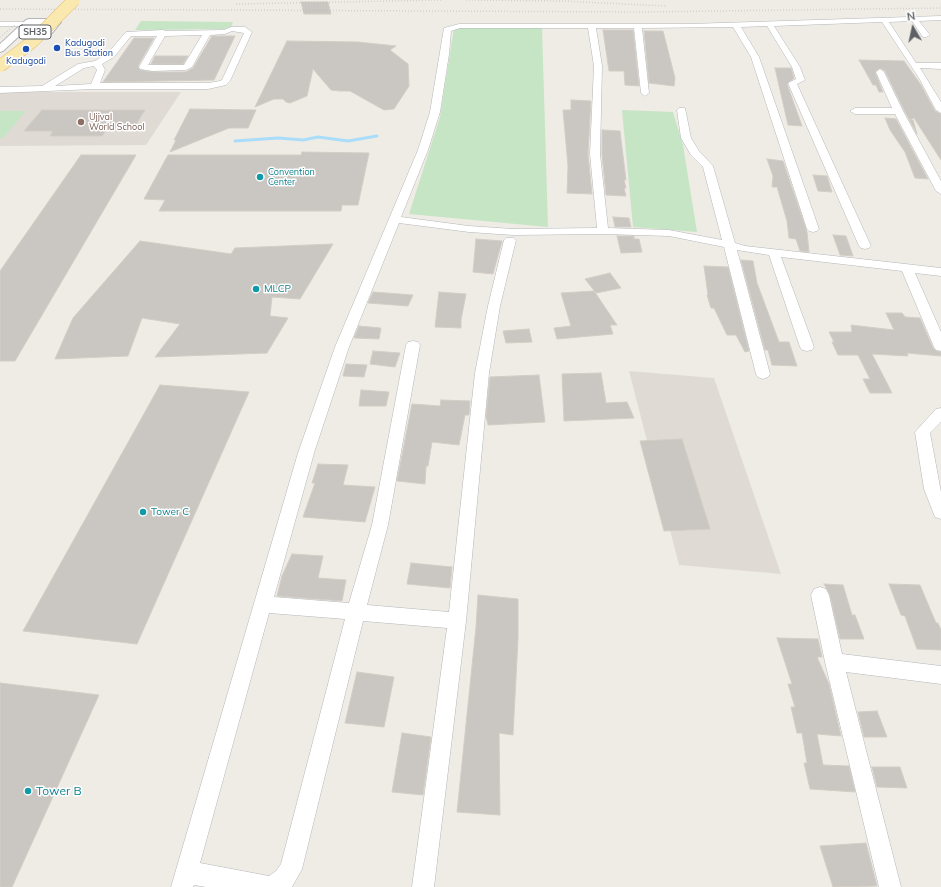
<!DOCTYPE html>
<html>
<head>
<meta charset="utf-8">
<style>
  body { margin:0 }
  #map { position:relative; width:941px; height:887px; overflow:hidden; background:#efece6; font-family:Mulish,sans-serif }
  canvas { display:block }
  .north { position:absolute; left:893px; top:8px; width:40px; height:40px; -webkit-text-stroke:3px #fff; paint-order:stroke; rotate:351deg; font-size:11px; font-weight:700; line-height:16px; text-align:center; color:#5d6165 }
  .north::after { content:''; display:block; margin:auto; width:14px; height:18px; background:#5d6165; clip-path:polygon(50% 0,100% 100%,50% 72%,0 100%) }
</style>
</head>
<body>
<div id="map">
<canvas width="941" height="887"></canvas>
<div class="north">N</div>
</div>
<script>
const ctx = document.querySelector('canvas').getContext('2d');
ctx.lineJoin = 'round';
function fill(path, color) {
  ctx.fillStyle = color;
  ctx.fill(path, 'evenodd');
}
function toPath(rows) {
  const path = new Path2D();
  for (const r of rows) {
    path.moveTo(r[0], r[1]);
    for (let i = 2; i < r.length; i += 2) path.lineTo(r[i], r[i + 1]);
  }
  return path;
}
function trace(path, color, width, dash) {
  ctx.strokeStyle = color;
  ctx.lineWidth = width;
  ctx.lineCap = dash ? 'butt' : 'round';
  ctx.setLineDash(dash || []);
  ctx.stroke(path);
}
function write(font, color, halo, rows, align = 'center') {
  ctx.font = font + ' Mulish,sans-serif';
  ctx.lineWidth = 3;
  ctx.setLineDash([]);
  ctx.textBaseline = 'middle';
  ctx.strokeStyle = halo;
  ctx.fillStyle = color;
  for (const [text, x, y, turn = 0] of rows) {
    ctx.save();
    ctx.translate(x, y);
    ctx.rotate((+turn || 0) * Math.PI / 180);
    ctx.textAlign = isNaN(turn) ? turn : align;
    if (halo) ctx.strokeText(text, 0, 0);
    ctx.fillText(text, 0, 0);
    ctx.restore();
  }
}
const education = toPath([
  [0,92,181,92,146,145,0,146],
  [629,371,714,378,781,574,679,565]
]);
const green = toPath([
  [141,21,233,22,231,27,224,29,135,30],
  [454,28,542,28,548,227,409,214,440,117],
  [622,110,673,112,683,145,697,232,633,227],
  [0,111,26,111,3,138,0,138]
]);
const stream = toPath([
  [235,141,278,138,303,140,318,137,348,141,377,136]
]);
const building = toPath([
  [301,2,328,2,331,14,304,14,301,2],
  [603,30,633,30,639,86,625,85,624,71,609,71,603,30],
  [644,31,663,31,675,78,674,86,649,83,644,31],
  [212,36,235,36,214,80,103,82,134,38,154,38,138,66,140,70,152,72,186,72,193,68,212,36],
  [287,41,358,42,396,46,390,50,408,64,409,86,394,109,384,110,350,91,339,91,331,90,313,69,307,96,290,103,286,102,283,99,274,99,255,107,287,41],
  [155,56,188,56,183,64,151,64,155,56],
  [859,60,904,61,921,85,935,111,941,114,941,160,914,118,910,120,913,120,917,134,904,110,885,71,880,68,875,72,883,92,879,92,876,85,873,85,859,60],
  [775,68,791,68,794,78,787,84,802,126,788,125,775,68],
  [571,100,591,101,588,154,592,194,567,193,568,166,563,110,571,110,571,100],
  [190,109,256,110,248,128,229,128,170,152,176,140,174,140,190,109],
  [42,110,145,110,133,129,107,129,102,136,50,136,53,131,24,131,42,110],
  [885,118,896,119,928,179,915,178,905,152,890,130,885,118],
  [602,130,620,131,626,180,624,180,626,188,624,188,626,196,606,195,602,154,602,130],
  [302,152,369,153,358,205,342,205,341,211,159,211,165,200,144,199,168,155,301,155,302,152],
  [81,155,136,155,15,361,0,361,0,271,81,155],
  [767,159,783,161,807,232,809,252,800,251,796,239,789,238,787,221,777,187,772,187,773,176,767,159],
  [813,175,827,176,832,192,818,191,813,175],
  [613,217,629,218,631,227,615,227,613,217],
  [833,235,846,236,853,256,840,255,833,235],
  [617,236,634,236,634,239,639,239,642,252,621,253,617,236],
  [476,239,502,241,493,274,473,272,476,239],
  [140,241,231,254,235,248,333,244,300,299,272,297,270,316,288,318,267,353,155,357,180,324,142,318,128,356,55,359,73,318,140,241],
  [741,260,753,261,757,283,779,342,789,342,797,366,772,365,768,350,765,350,741,260],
  [704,266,728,267,749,351,745,352,736,335,727,335,714,308,711,308,707,295,708,295,704,266],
  [610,273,621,288,596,293,585,279,610,273],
  [594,291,617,325,610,325,613,334,557,339,554,328,571,326,561,293,594,291],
  [373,292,413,295,408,306,368,303,373,292],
  [439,292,466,294,461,320,461,328,435,327,439,292],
  [886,313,902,313,905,317,920,318,933,348,936,351,941,352,941,356,907,353,908,356,872,354,892,393,870,393,863,379,870,379,858,355,838,355,832,342,834,342,829,332,852,332,851,325,894,330,886,313],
  [359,326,381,328,379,339,354,338,359,326],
  [529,329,532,342,506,343,503,331,529,329],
  [373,351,400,353,395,367,370,364,373,351],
  [346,364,367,365,364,377,343,376,346,364],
  [601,373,606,403,627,402,634,418,564,421,562,374,601,373],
  [539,375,545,422,488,425,486,416,490,377,539,375],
  [160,385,249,392,137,644,23,631,160,385],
  [361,390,389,392,386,406,359,406,361,390],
  [441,400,470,401,469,415,465,415,459,445,432,442,428,466,426,466,425,484,397,481,412,404,440,406,441,400],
  [682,439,710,529,664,531,640,441,682,439],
  [318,464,348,465,343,485,375,487,365,522,303,517,315,483,312,483,318,464],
  [292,554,323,556,318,578,346,580,342,601,277,596,282,576,292,554],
  [411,563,452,567,450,588,407,584,411,563],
  [824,584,843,585,852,615,855,615,864,639,840,639,830,595,824,584],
  [889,584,920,585,936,623,938,623,941,630,941,650,917,649,905,616,901,615,889,584],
  [478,595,518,599,518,639,513,735,499,733,500,815,457,812,476,627,478,595],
  [777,638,818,639,822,657,817,657,829,684,841,736,817,734,823,765,849,766,855,792,810,789,804,763,807,763,802,733,797,733,791,707,795,707,788,684,792,684,777,638],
  [357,672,394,677,384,727,345,723,357,672],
  [0,683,99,695,12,887,0,887,0,683],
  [877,711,887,737,864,737,858,712,877,711],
  [402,733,431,737,423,795,392,792,402,733],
  [872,767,900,767,907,788,877,787,872,767],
  [866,843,877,886,833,887,820,846,866,843]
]);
const minor = toPath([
  [941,16,941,20,919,21,930,35,926,37,923,37,912,21,889,22,916,63,941,63,941,69,920,68,941,102,941,113,936,110,919,78,882,22,774,26,800,67,805,80,797,84,871,246,869,248,865,249,861,248,859,246,788,83,796,79,792,67,767,26,741,27,759,57,819,229,817,231,813,232,809,231,807,229,751,57,733,27,642,28,649,93,645,96,641,93,634,28,596,28,602,66,600,154,608,228,669,230,722,240,703,167,691,155,681,138,677,110,679,108,685,108,691,138,699,151,713,166,735,243,745,246,941,268,941,276,915,273,941,332,941,351,936,350,934,347,902,271,781,257,814,347,812,350,807,351,802,350,800,347,769,255,737,250,770,374,768,377,763,379,758,377,756,374,724,247,669,236,603,234,513,235,469,232,399,223,349,347,314,453,274,597,349,603,372,525,406,345,408,342,413,341,418,342,420,345,388,525,367,605,449,612,475,373,488,306,504,240,506,238,514,238,516,240,500,306,489,373,466,621,434,887,412,887,447,628,363,621,302,869,292,887,206,887,194,885,193,887,171,887,298,453,335,347,418,150,430,112,444,28,459,24,689,24,941,16],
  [460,28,588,28,594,66,590,154,597,228,513,229,469,226,401,217,428,150,440,112,449,54,451,31,460,28],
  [269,613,345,619,281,864,276,871,269,876,200,863,269,613],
  [0,22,27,22,31,24,27,26,0,26,0,22],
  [231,27,245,27,252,32,230,81,226,85,208,89,94,89,0,93,0,87,42,86,78,64,95,61,108,53,126,32,163,30,166,31,224,30,231,27],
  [232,31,244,33,222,80,220,81,208,83,100,83,105,70,102,64,114,57,131,36,157,36,139,67,140,69,152,71,186,70,192,67,210,35,225,34,232,31],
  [202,35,184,65,148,65,165,36,202,35],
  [94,66,97,70,91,84,55,86,84,68,94,66],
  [880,69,884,72,903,111,941,181,941,194,936,191,895,114,855,114,850,111,855,108,892,108,876,72,880,69],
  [941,408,941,422,930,433,941,492,941,519,935,517,924,489,915,432,936,409,941,408],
  [820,587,826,589,829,595,842,654,941,666,941,684,846,672,901,887,879,887,825,662,811,595,814,589,820,587]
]);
const tertiary = toPath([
  [29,19,56,19,61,22,52,33,49,34,44,31,49,25,31,25,3,51,0,52,0,44,26,20,29,19]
]);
const rail = toPath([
  [466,0,561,1,667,6],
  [236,4,442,0],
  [0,9,641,12,941,8],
  [0,37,16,24]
]);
const primaryBridge = toPath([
  [0,66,32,42,74,0]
]);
const markers = [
  [57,48,4,"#1a4fb4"],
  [26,49,4,"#1a4fb4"],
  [81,122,4,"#8d6e63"],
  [260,177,4,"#0f9aa8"],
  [256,289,4,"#0f9aa8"],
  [143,512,4,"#0f9aa8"],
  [28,791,4,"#0f9aa8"]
];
const shields = [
  [35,32,32]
];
const shieldNames = [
  ["SH35",35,32]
];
const farTransitnames = [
  ["Kadugodi",65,43],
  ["Bus Station",65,53],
  ["Kadugodi",26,61,"center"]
];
const farEducationnames = [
  ["Ujjval",89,117],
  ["World School",89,127]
];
const farCulturenames = [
  ["Convention",268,172],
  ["Center",268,182]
];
const cultureNames = [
  ["MLCP",264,289],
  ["Tower C",151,512]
];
const nearCulturenames = [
  ["Tower B",36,791]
];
fill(education, '#dfdbd4');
fill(green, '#c6e5c4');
trace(stream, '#aaddfa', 3);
fill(building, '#cac7c2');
trace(building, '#d3cdc4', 1);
trace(minor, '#b3b6ba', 1);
trace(tertiary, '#b3b6ba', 2);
fill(minor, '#fff');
fill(tertiary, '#fff');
trace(rail, '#b4b5b5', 1.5, [0.5, 2.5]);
trace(primaryBridge, '#e9ba64', 13, []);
trace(primaryBridge, '#fae9af', 12);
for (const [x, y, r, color] of markers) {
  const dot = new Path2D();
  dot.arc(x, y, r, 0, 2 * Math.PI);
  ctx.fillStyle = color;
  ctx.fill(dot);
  trace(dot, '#fff', 1.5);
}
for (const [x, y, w] of shields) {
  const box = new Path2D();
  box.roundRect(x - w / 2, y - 7, w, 14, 3);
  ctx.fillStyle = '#fff';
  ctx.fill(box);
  trace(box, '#5d6165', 1);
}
write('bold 9px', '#5d6165', null, shieldNames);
write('9px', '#164399', '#fff', farTransitnames, 'left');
write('9px', '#785e54', '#fff', farEducationnames, 'left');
write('9px', '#0d838f', '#fff', farCulturenames, 'left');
write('10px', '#0d838f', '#fff', cultureNames, 'left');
write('12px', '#0d838f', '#fff', nearCulturenames, 'left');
</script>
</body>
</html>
